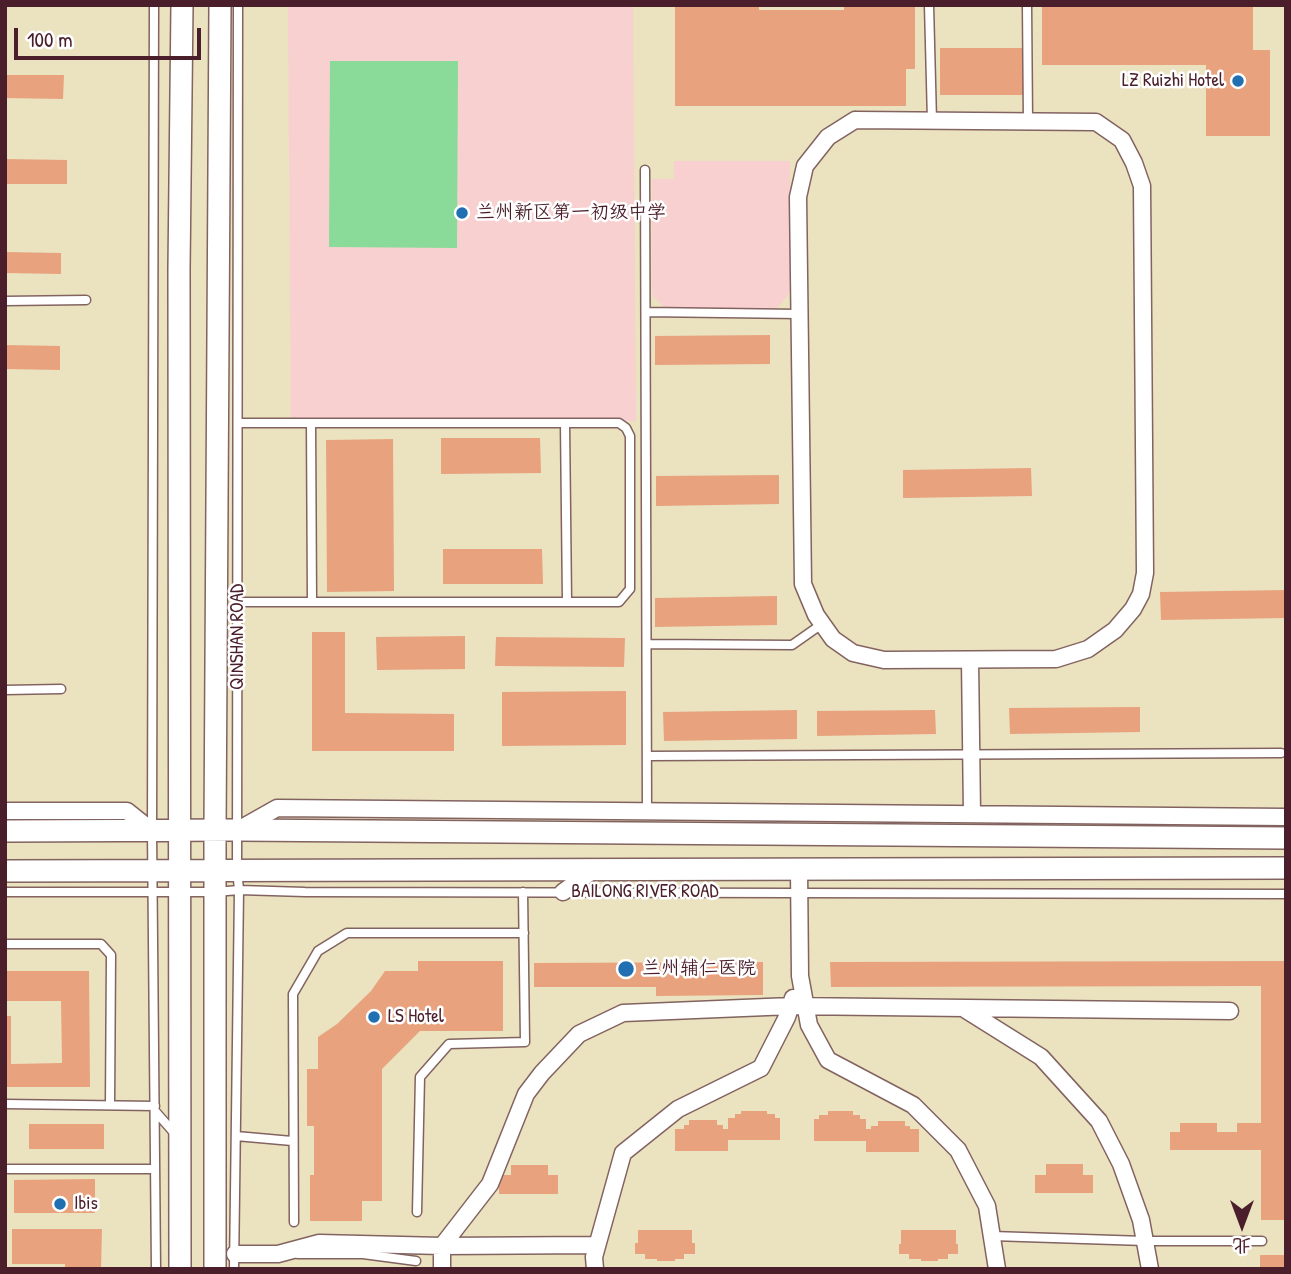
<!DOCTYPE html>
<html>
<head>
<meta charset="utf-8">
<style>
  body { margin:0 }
  #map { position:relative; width:1291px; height:1274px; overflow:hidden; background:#ebe2c0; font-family:"Patrick Hand","LXGW WenKai TC",sans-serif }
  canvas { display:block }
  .frame { position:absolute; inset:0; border:7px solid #4a1f2b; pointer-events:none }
  .north { position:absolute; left:1207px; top:1190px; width:70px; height:70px; -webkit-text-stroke:5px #fff; paint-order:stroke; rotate:180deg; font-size:19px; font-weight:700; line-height:28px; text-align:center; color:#4a1f2b }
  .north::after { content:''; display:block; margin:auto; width:24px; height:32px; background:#4a1f2b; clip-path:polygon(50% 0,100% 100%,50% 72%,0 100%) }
  .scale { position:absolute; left:14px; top:28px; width:187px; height:32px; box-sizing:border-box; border:4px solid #4a1f2b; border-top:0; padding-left:9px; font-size:21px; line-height:24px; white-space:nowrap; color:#4a1f2b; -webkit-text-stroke:5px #fff; paint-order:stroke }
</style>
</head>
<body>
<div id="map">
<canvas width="1291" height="1274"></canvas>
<div class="frame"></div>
<div class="north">北</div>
<div class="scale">100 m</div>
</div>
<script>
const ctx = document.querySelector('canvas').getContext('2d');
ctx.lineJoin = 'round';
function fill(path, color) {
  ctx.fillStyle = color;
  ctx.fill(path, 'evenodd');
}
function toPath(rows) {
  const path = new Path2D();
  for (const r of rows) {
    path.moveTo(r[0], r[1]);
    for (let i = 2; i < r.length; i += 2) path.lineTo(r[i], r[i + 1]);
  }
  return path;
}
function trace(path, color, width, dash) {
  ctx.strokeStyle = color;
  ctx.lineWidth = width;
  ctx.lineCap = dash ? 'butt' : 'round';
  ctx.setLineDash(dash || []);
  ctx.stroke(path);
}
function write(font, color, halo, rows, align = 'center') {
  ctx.font = font + ' "Patrick Hand","LXGW WenKai TC",sans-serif';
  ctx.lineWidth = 5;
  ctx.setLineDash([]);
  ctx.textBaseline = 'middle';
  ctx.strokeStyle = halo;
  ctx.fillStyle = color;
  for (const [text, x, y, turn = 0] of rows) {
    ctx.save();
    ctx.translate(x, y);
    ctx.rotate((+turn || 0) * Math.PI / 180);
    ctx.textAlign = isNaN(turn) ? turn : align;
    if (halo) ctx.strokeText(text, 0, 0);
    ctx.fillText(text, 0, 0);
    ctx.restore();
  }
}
const built = toPath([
  [288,5,633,5,636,421,291,424],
  [674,161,790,161,791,291,777,308,665,308,652,295,652,179,674,179]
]);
const green = toPath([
  [330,61,458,61,457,248,329,247]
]);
const building = toPath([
  [675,5,759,5,759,10,844,10,844,5,915,5,915,69,906,69,906,106,675,106],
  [1042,5,1253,5,1253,50,1270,50,1270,136,1206,136,1206,65,1042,65],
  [940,48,1024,48,1024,95,940,95],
  [5,75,64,75,63,99,5,98],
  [5,159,67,160,67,184,5,184],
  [5,252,61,253,61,274,5,273],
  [770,335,770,364,655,365,655,336],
  [5,345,60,346,60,370,5,369],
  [441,438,540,438,541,473,441,474],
  [393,439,394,591,327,592,326,440],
  [1031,468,1032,496,903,498,903,470],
  [779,475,779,504,656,506,656,476],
  [443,549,542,549,543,584,443,584],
  [1286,590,1286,618,1161,620,1160,592],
  [777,596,777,625,655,627,655,598],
  [312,632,345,632,345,713,454,714,454,751,312,751],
  [465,636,465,669,377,670,376,637],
  [496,637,625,638,624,667,495,666],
  [626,691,626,745,502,746,502,692],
  [1140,707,1140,732,1010,734,1009,708],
  [797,710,797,739,664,741,663,712],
  [935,710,936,734,817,736,817,711],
  [418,961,503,961,503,1031,420,1031,382,1069,382,1201,362,1201,362,1221,310,1221,310,1175,314,1175,314,1126,307,1126,307,1069,318,1069,318,1037,337,1024,371,991,385,971,418,971],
  [1286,961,1286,1220,1261,1220,1261,1150,1170,1150,1170,1132,1180,1132,1180,1123,1217,1123,1217,1132,1237,1132,1237,1123,1261,1123,1261,986,831,987,830,962],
  [763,962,763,995,656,996,656,987,534,987,534,963],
  [5,971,89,971,90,1087,5,1087,5,1016,11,1016,11,1064,62,1063,61,1001,5,1001],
  [741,1111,767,1111,767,1114,775,1114,775,1118,780,1118,780,1140,728,1140,728,1151,675,1151,675,1129,684,1129,684,1125,689,1125,689,1120,717,1120,717,1125,723,1125,723,1129,728,1129,728,1118,735,1118,735,1114,741,1114],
  [828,1111,853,1111,853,1115,860,1115,860,1119,866,1119,866,1129,871,1129,871,1126,878,1126,878,1121,905,1121,905,1126,910,1126,910,1129,919,1129,919,1152,866,1152,866,1141,814,1141,814,1119,819,1119,819,1115,828,1115],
  [29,1124,104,1124,104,1149,29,1149],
  [1046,1164,1083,1164,1083,1175,1093,1175,1093,1193,1035,1193,1035,1175,1046,1175],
  [511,1165,548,1165,548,1175,558,1175,558,1194,499,1194,499,1175,511,1175],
  [95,1179,95,1213,14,1213,14,1180],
  [12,1229,102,1229,101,1269,65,1269,65,1264,12,1264],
  [638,1230,692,1230,692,1243,695,1243,695,1254,684,1254,684,1259,675,1259,675,1261,657,1261,657,1259,645,1259,645,1254,635,1254,635,1243,638,1243],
  [901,1230,956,1230,956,1244,958,1244,958,1254,948,1254,948,1259,938,1259,938,1261,921,1261,921,1259,909,1259,909,1254,899,1254,899,1244,901,1244],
  [1260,1255,1286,1255,1286,1269,1260,1269]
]);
const lane = toPath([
  [154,5,152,831,156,1269],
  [929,5,932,121],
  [1027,5,1028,122],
  [645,170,647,811],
  [5,301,86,300],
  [646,312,799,314],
  [311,423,312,602],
  [565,423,567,602],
  [238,602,619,602,630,589,630,436,626,428,619,423,238,423],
  [647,644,792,645,822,624],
  [5,690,61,689],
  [647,756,1281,753],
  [5,892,215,892,239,890,305,892,1286,894],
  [5,944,101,944,111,955,110,1105],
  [5,1104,155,1106],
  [155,1111,176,1135],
  [236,1136,292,1141],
  [8,1169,155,1169],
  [417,1212,420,1077,449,1044,525,1042,523,892],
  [294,1222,293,994,318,951,347,933,524,933],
  [992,1236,1145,1241,1262,1241],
  [298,1254,363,1254,416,1261],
  [234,1269,239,890,237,869,238,5]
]);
const street = toPath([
  [855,120,1096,122,1122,140,1134,163,1142,186,1145,573,1141,594,1133,609,1115,630,1088,649,1056,659,884,660,853,653,833,639,816,615,803,584,798,197,805,166,828,137,855,120],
  [970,660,972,814],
  [5,811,127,811,152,831],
  [238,830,277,808,1286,817],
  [799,868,800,976,809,1025,828,1060,913,1105,958,1150,987,1206,997,1269],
  [563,892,595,869],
  [966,1010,1041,1057,1099,1121,1121,1164,1141,1220,1150,1269],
  [235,1254,278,1254,319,1243,442,1246,597,1245],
  [442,1269,442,1246,490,1184,526,1094,542,1073,579,1034,623,1013,791,1006,1230,1011],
  [595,1269,594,1257,623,1153,678,1109,761,1068,787,1017,793,998]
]);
const secondary = toPath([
  [5,831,238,830,1286,838],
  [5,871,1286,868],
  [180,1269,179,269,182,5],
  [215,1269,215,830,220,5]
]);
const markers = [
  [1238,81,7,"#1f6fb2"],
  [462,213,7,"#1f6fb2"],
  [626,969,9,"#1f6fb2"],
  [374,1017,7,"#1f6fb2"],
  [60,1204,7,"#1f6fb2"]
];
const poiNames = [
  ["LZ Ruizhi Hotel",1224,81,"right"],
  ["兰州新区第一初级中学",476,213],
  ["兰州辅仁医院",642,969],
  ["LS Hotel",388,1017],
  ["Ibis",74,1204]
];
const streetNames = [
  ["QINSHAN ROAD",238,637,-90],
  ["BAILONG RIVER ROAD",645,892]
];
fill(built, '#f7d0cf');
fill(green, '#8ada99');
fill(building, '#e8a27e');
trace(lane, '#82635f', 11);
trace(street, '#82635f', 19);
trace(secondary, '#82635f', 24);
trace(lane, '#fff', 8);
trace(street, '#fff', 16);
trace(secondary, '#fff', 21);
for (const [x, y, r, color] of markers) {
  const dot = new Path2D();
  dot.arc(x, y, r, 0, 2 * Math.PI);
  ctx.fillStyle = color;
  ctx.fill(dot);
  trace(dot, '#fff', 2.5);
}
write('19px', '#4a1f2b', '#fff', poiNames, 'left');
write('19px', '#4a1f2b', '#fff', streetNames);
</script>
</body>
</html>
